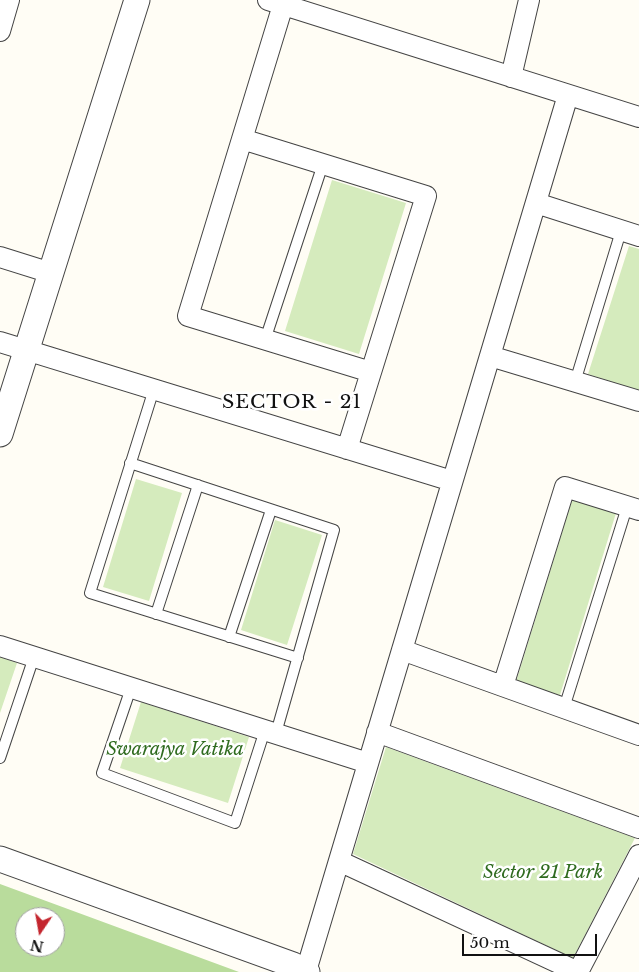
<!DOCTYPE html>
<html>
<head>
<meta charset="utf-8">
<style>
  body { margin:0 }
  #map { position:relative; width:639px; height:972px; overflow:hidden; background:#fffdf5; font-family:"Libre Baskerville",serif }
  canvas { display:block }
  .north { position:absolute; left:15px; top:907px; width:50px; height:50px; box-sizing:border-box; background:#fff; border:1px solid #a0a0a0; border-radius:50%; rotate:192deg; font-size:14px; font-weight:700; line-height:20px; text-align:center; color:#111 }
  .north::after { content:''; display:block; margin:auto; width:18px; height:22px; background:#c4262e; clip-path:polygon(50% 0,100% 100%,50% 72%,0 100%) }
  .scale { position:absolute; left:462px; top:934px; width:135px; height:22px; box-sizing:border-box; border:2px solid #111; border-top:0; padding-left:6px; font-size:15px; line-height:18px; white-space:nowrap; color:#111; -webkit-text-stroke:4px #fff; paint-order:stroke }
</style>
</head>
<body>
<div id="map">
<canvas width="639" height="972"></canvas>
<div class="north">N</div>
<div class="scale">50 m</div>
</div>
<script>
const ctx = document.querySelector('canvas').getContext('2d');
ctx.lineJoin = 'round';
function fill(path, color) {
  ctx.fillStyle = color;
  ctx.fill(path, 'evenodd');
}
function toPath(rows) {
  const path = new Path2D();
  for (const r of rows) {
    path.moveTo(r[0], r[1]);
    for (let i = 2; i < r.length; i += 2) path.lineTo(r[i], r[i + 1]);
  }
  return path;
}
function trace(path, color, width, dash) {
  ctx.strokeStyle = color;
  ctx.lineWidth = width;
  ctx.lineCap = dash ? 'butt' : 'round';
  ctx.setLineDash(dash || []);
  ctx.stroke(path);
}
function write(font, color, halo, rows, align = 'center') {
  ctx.font = font + ' "Libre Baskerville",serif';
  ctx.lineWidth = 5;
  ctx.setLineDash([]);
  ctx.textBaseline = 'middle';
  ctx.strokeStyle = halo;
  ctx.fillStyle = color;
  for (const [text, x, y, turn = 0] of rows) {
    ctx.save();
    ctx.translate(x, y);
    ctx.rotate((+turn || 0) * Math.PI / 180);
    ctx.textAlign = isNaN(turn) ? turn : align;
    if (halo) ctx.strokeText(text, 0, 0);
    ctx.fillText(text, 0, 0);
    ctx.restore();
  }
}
const green = toPath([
  [332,180,406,203,359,354,285,331],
  [629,246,639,249,639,391,588,374],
  [136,479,182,493,149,601,103,587],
  [572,500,616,513,560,695,516,682],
  [275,520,322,535,287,645,241,630],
  [0,657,17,663,0,713],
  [141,702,249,737,228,803,120,768],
  [386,747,635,838,573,958,353,854]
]);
const forest = toPath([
  [0,884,239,972,0,972],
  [25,917,55,917,55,947,25,947]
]);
const service = toPath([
  [265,340,323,164],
  [575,382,621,231],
  [154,389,90,593,298,658],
  [130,463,334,530,276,733],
  [156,614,198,485],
  [229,637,271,510],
  [131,688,102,773,235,823,265,730],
  [564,708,627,507],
  [0,758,34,657]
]);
const minor = toPath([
  [268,0,639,117],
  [283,5,188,316,371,372],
  [0,31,9,0],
  [511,77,529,0],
  [242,139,426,196,347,449],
  [536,203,639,236],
  [0,257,51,273],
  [0,342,452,481],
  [490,356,639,401],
  [0,646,368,763],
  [402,650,639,735],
  [503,686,565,487,639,510],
  [377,732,639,828],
  [339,861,578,972],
  [306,971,568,95],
  [578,972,639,855]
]);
const tertiary = toPath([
  [0,434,137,0],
  [0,859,293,965,307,972]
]);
const parkNames = [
  ["Swarajya Vatika",175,750],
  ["Sector 21 Park",543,873]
];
const neighbourhoodNames = [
  ["SECTOR - 21",292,403]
];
fill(green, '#d5ebbd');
fill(forest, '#b9dc9c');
trace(service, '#444', 12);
trace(minor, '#444', 22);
trace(tertiary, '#444', 27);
trace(service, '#fff', 10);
trace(minor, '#fff', 20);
trace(tertiary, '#fff', 25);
write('italic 18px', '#2f6b1f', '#fff', parkNames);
ctx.letterSpacing = '1px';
write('19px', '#111', '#fff', neighbourhoodNames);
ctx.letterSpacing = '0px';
</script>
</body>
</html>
